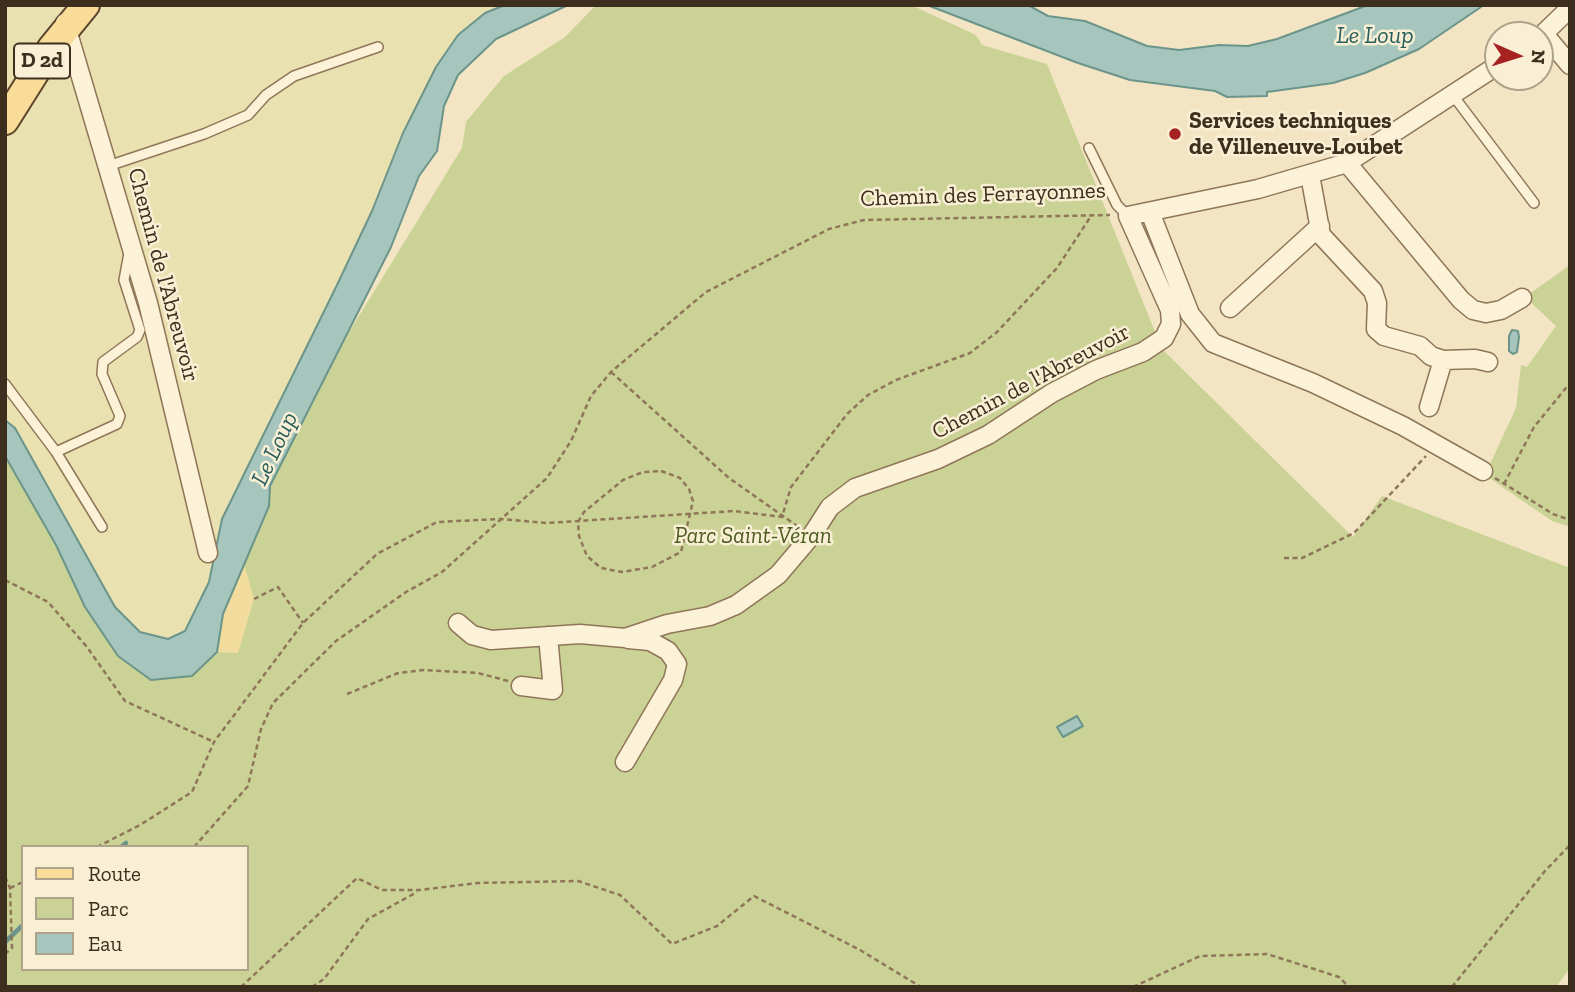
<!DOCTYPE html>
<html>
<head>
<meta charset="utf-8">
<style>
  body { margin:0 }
  #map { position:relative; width:1575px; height:992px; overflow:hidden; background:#f3e5c4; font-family:"Zilla Slab",serif }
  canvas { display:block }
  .frame { position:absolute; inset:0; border:7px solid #3e2e1d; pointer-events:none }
  .legend { position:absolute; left:21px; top:845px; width:228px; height:126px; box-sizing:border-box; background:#f9efd4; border:2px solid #aea28b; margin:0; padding:9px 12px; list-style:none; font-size:21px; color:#3e2e1d }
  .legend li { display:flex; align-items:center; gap:14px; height:35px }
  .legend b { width:35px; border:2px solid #aea28b }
  .north { position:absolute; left:1484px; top:21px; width:70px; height:70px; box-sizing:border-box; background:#f9efd4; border:2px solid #aea28b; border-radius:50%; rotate:93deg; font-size:19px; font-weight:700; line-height:28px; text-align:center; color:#3e2e1d }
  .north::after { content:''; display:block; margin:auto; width:24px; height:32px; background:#a52221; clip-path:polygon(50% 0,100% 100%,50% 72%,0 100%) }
</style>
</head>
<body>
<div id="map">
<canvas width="1575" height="992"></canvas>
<div class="frame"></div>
<ul class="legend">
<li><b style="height:9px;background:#f9dc98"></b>Route</li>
<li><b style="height:19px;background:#cad296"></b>Parc</li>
<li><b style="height:19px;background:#a6c5bc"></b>Eau</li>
</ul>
<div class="north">N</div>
</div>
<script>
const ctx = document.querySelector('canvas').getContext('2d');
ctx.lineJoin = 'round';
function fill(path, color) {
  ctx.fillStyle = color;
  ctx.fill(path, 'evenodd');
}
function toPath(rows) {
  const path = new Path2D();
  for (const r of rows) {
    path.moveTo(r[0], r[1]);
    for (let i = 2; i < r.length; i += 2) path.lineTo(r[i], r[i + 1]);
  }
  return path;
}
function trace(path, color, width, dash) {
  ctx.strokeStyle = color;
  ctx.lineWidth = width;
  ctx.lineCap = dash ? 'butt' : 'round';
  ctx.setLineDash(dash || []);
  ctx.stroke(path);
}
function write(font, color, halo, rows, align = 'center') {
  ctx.font = font + ' "Zilla Slab",serif';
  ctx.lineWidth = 5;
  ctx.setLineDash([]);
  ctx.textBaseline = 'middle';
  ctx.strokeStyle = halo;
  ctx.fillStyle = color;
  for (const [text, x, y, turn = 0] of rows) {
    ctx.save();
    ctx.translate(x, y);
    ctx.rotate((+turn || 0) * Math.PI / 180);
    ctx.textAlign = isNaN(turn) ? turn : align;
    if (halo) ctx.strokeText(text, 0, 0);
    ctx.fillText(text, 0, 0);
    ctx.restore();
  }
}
const farmland = toPath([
  [5,5,505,5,485,13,458,35,436,67,403,133,372,211,337,285,222,519,209,582,185,631,168,639,140,632,115,607,15,428,5,420]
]);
const green = toPath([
  [596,5,911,5,976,35,982,45,1047,64,1162,349,1353,537,1382,496,1570,568,1570,968,1556,987,5,987,5,456,56,545,85,607,151,680,223,614,269,506,270,486,327,368,462,148,466,122,504,76,565,37],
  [23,847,247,847,247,969,23,969],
  [1570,265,1570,527,1552,521,1485,475,1516,408,1521,365,1527,367,1556,326,1525,297]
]);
const sand = toPath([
  [244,564,254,599,238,653,217,652,223,614]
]);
const water = toPath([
  [505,5,568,5,496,39,458,75,444,106,437,151,419,176,391,247,270,486,269,506,223,614,217,652,192,676,151,680,118,656,85,607,56,545,5,456,5,420,15,428,115,607,140,632,168,639,185,631,209,582,222,519,337,285,372,211,403,133,436,67,458,35,485,13,505,5],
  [927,5,1028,5,1048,16,1085,21,1147,46,1179,50,1219,45,1248,46,1277,39,1368,5,1484,5,1419,49,1365,73,1333,83,1267,92,1267,96,1227,97,1215,91,1130,80,1078,63,927,5],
  [1512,330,1518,331,1519,337,1517,352,1513,354,1509,351,1509,336,1512,330],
  [1077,716,1083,726,1063,737,1057,727,1077,716]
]);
const stream = toPath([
  [121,847,126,843],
  [5,942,23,925]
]);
const path = toPath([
  [611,372,729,478,800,528],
  [661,471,680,478,689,489,693,501,681,552,652,567,622,572,601,568,587,556,579,536,578,522,584,512,623,480,643,472,661,471],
  [1495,478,1553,514,1570,520],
  [1504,484,1534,427,1570,383],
  [1284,558,1302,558,1354,533,1426,456],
  [5,580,48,602,87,647,125,701,214,742],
  [254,599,278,587,303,623],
  [347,694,398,673,424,670,478,673,508,681],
  [97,847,140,825,192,792,214,742,303,623,377,554,437,522,500,519,547,523,734,511,782,517,791,487,847,414,868,395,896,380,970,353,997,332,1057,268,1091,216],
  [194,847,248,786,261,729,273,703,336,641,406,592,442,572,547,478,571,441,591,396,611,372,706,292,829,229,864,220,1110,215],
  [5,877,10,888,12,948,5,954],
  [10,888,23,882],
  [241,987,357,878,382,890,420,890,477,883,578,881,620,895,672,944,717,926,754,896,860,950,921,987],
  [312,987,324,979,368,919,417,892],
  [1133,987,1200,956,1267,954,1339,977,1349,987],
  [1452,987,1545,871,1570,845]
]);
const service = toPath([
  [1452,94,1534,203],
  [1089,148,1117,205,1128,216],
  [108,166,204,134,248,115,266,95,294,76,378,47],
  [5,384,56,452,117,424,120,416,102,374,103,362,137,337,140,330,124,280,129,253],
  [56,452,102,527]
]);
const minor = toPath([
  [65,23,148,303,208,553],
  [1544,34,1570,65],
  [1540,37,1570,8],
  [1347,163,1461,300,1473,310,1486,313,1501,310,1522,298],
  [1310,175,1321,235,1373,291,1377,303,1376,329,1384,336,1420,346,1431,356,1443,360,1429,407],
  [1150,212,1190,314,1213,343,1313,383,1403,426,1483,471],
  [1230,308,1320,226],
  [1443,360,1475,359,1488,362],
  [458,623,472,635,491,640,580,634,625,638,667,624,710,616,736,605,778,575,812,535,830,507,855,488,938,459,988,435,1052,393,1096,370,1143,352,1164,338,1171,324,1170,310,1128,216,1258,189,1347,163,1498,65],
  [521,686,553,690,548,636],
  [625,762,673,680,677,664,668,651,650,641,628,639]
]);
const primary = toPath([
  [5,121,51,48,86,5]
]);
const markers = [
  [1175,134,7,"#a52221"]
];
const shields = [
  [42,61,56]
];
const shieldNames = [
  ["D 2d",42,61]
];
const poiNames = [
  ["Services techniques",1189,121],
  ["de Villeneuve-Loubet",1189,147]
];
const streetNames = [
  ["Chemin des Ferrayonnes",983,195,-2],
  ["Chemin de l'Abreuvoir",163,275,75],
  ["Chemin de l'Abreuvoir",1031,382,-28]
];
const parkNames = [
  ["Parc Saint-Véran",753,536]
];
const waterNames = [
  ["Le Loup",1375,36],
  ["Le Loup",275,449,-65]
];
fill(farmland, '#e9e1b0');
fill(green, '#cad296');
fill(sand, '#f1dc9e');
fill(water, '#a6c5bc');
trace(water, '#6b958b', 2);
trace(stream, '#6b958b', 4.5);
trace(service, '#8f7658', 12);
trace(minor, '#8f7658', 21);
trace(primary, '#5d442c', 30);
trace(path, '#8f7658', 2.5, [5, 3.5]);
trace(service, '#fcf2d8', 9);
trace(minor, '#fcf2d8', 18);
trace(primary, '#f9dc98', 26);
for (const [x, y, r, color] of markers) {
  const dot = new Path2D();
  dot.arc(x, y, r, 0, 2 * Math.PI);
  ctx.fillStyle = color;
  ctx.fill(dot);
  trace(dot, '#f9efd4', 2.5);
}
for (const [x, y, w] of shields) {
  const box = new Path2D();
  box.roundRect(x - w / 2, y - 17.5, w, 35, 5);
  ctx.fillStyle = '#f9efd4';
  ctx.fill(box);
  trace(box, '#3e2e1d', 2);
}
write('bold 21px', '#3e2e1d', null, shieldNames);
write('bold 23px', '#3e2e1d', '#f9efd4', poiNames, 'left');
write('23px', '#3e2e1d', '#f9efd4', streetNames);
write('italic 23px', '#4d5c22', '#f9efd4', parkNames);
write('italic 24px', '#2b5f5d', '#f9efd4', waterNames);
</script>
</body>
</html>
